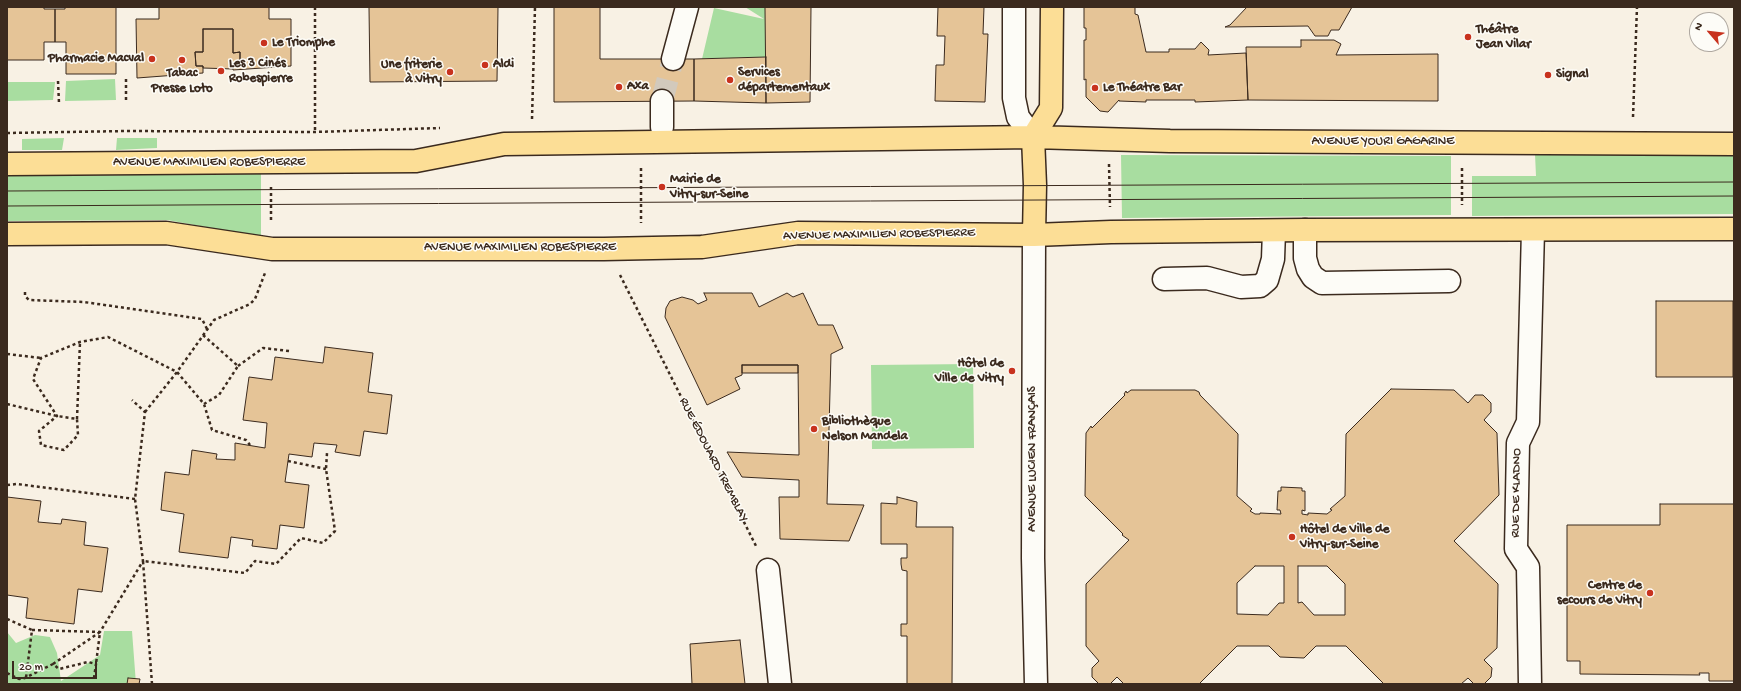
<!DOCTYPE html>
<html>
<head>
<meta charset="utf-8">
<style>
  body { margin:0 }
  #map { position:relative; width:1741px; height:691px; overflow:hidden; background:#f8f1e4; font-family:"Gochi Hand",sans-serif }
  canvas { display:block }
  .frame { position:absolute; inset:0; border:8px solid #3b2a1e; pointer-events:none }
  .north { position:absolute; left:1689px; top:12px; width:40px; height:40px; box-sizing:border-box; background:#fdfcf7; border:1px solid #afa8a0; border-radius:50%; rotate:298deg; font-size:11px; font-weight:700; line-height:16px; text-align:center; color:#3b2a1e }
  .north::after { content:''; display:block; margin:auto; width:14px; height:18px; background:#c8321e; clip-path:polygon(50% 0,100% 100%,50% 72%,0 100%) }
  .scale { position:absolute; left:12px; top:661px; width:85px; height:18px; box-sizing:border-box; border:2px solid #3b2a1e; border-top:0; padding-left:5px; font-size:12px; line-height:14px; white-space:nowrap; color:#3b2a1e; -webkit-text-stroke:3px #fdfcf7; paint-order:stroke }
</style>
</head>
<body>
<div id="map">
<canvas width="1741" height="691"></canvas>
<div class="frame"></div>
<div class="north">N</div>
<div class="scale">20 m</div>
</div>
<script>
const ctx = document.querySelector('canvas').getContext('2d');
ctx.lineJoin = 'round';
function fill(path, color) {
  ctx.fillStyle = color;
  ctx.fill(path, 'evenodd');
}
function toPath(rows) {
  const path = new Path2D();
  for (const r of rows) {
    path.moveTo(r[0], r[1]);
    for (let i = 2; i < r.length; i += 2) path.lineTo(r[i], r[i + 1]);
  }
  return path;
}
function trace(path, color, width, dash) {
  ctx.strokeStyle = color;
  ctx.lineWidth = width;
  ctx.lineCap = dash ? 'butt' : 'round';
  ctx.setLineDash(dash || []);
  ctx.stroke(path);
}
function write(font, color, halo, rows, align = 'center') {
  ctx.font = font + ' "Gochi Hand",sans-serif';
  ctx.lineWidth = 3;
  ctx.setLineDash([]);
  ctx.textBaseline = 'middle';
  ctx.strokeStyle = halo;
  ctx.fillStyle = color;
  for (const [text, x, y, turn = 0] of rows) {
    ctx.save();
    ctx.translate(x, y);
    ctx.rotate((+turn || 0) * Math.PI / 180);
    ctx.textAlign = isNaN(turn) ? turn : align;
    if (halo) ctx.strokeText(text, 0, 0);
    ctx.fillText(text, 0, 0);
    ctx.restore();
  }
}
const green = toPath([
  [745,7,765,7,766,57,702,59,714,8,764,19],
  [115,79,116,100,65,101,66,81],
  [7,82,55,82,53,100,7,101],
  [64,138,62,150,22,150,22,139],
  [117,138,157,138,157,148,116,150],
  [1535,154,1734,156,1734,214,1472,216,1472,176,1536,176],
  [1121,155,1451,156,1451,215,1122,218],
  [261,174,261,237,167,220,7,221,7,176],
  [973,364,974,448,872,449,871,365],
  [104,631,132,631,136,684,7,684,7,632,16,643,35,635,50,637,57,653,61,681,100,655]
]);
const building = toPath([
  [7,7,44,7,44,9,55,9,55,42,44,42,44,60,7,60,7,7],
  [65,7,116,7,116,74,66,74,66,42,55,42,55,9,65,9,65,7],
  [159,7,269,7,269,19,291,19,291,66,233,70,233,65,240,65,240,52,233,53,233,29,203,29,203,52,195,52,196,66,203,66,203,73,137,78,136,19,159,19,159,7],
  [369,7,498,7,497,81,370,82,369,7],
  [554,7,600,7,600,59,694,59,694,101,554,102,554,7],
  [765,7,811,7,810,102,766,103,765,7],
  [938,7,984,7,983,34,988,34,985,102,935,101,936,65,944,65,945,36,937,36,938,7],
  [1084,7,1135,7,1135,14,1138,15,1146,52,1169,52,1169,49,1195,49,1201,42,1209,50,1208,55,1246,53,1248,100,1195,102,1195,100,1146,100,1146,102,1119,101,1119,100,1108,112,1100,111,1086,97,1086,79,1084,80,1084,40,1086,40,1086,28,1084,28,1084,7],
  [1247,7,1352,7,1339,30,1331,30,1328,36,1315,36,1308,26,1225,27,1230,25,1247,7],
  [203,29,233,29,233,53,240,52,240,65,233,65,233,69,203,68,203,66,196,66,195,52,203,52,203,29],
  [1301,40,1334,40,1341,44,1336,55,1438,54,1438,101,1248,100,1246,47,1301,47,1301,40],
  [766,57,766,103,694,101,694,59,766,57],
  [704,293,752,293,759,307,787,293,793,297,803,293,818,325,833,325,843,348,831,354,827,504,864,505,849,541,780,539,779,497,799,497,799,480,742,477,727,452,799,455,798,365,742,365,742,375,735,378,740,389,707,405,665,317,666,308,670,301,682,297,693,300,698,304,707,300,704,293],
  [1656,301,1733,301,1733,377,1656,377,1656,301],
  [325,347,373,353,368,392,392,395,387,434,364,431,360,456,335,452,337,445,314,443,312,457,289,454,285,482,309,485,304,528,280,525,277,549,252,546,253,540,231,537,228,558,179,552,184,514,161,510,165,472,189,475,192,450,217,454,216,459,235,460,235,443,265,448,267,423,243,420,249,377,272,380,275,357,323,363,325,347],
  [742,365,798,365,798,373,742,373,742,365],
  [1391,389,1454,390,1468,403,1475,395,1483,395,1491,403,1491,412,1484,420,1497,433,1499,495,1454,541,1498,584,1497,648,1484,660,1492,668,1491,677,1484,684,1474,684,1468,678,1461,684,1384,684,1346,646,1316,646,1304,658,1280,657,1269,646,1237,646,1199,684,1124,684,1117,677,1110,684,1099,684,1092,677,1092,668,1099,661,1086,646,1086,584,1129,540,1122,535,1123,534,1085,496,1086,433,1091,426,1092,428,1125,395,1124,394,1126,391,1127,393,1131,390,1195,390,1199,392,1200,395,1238,434,1237,496,1252,509,1250,511,1255,514,1260,514,1260,513,1281,514,1280,510,1277,510,1278,491,1281,491,1281,487,1302,488,1302,491,1305,491,1305,511,1302,510,1302,514,1308,515,1308,513,1327,514,1332,510,1330,509,1345,496,1346,434,1391,389],
  [1255,566,1284,566,1284,603,1279,603,1268,615,1237,614,1237,583,1255,566],
  [1298,566,1327,566,1345,584,1345,615,1314,615,1302,602,1298,603,1298,566],
  [7,497,41,501,38,522,61,524,62,519,86,522,84,545,108,548,102,592,78,589,74,624,26,618,28,598,7,595,7,497],
  [897,497,917,502,916,527,953,527,952,684,907,684,907,636,901,636,901,624,907,624,907,571,902,570,901,564,901,558,907,558,907,544,881,544,881,503,897,504,897,497],
  [1660,504,1734,504,1734,681,1709,681,1709,673,1699,673,1700,675,1580,674,1580,661,1567,661,1567,525,1660,525,1660,504],
  [740,640,745,684,692,684,690,644,740,640],
  [128,678,140,679,139,684,127,684,128,678]
]);
const minorTunnel = toPath([
  [662,101,673,59]
]);
const path = toPath([
  [315,7,315,132],
  [58,81,59,103],
  [126,100,126,79],
  [1633,117,1637,7],
  [532,119,535,7],
  [7,133,128,131,315,132,440,128],
  [1109,164,1110,207],
  [641,168,641,223],
  [1462,168,1462,205],
  [271,187,271,222],
  [620,275,757,548],
  [25,292,25,296,29,300,84,302,202,319,207,329],
  [203,335,238,366,219,395,204,404],
  [7,354,41,358],
  [238,366,263,348,289,351],
  [7,404,57,416,77,419,78,435,64,450,41,445,39,431,57,416,33,379,41,358,80,342,108,337,177,372,204,404,212,430,246,440,250,445],
  [145,412,177,372,214,320,250,304,255,299,265,273],
  [77,419,80,342],
  [288,461,326,469],
  [7,485,17,484,135,499],
  [7,619,32,630,26,678],
  [32,630,100,632,143,561,135,499,145,412,132,400],
  [53,664,100,632,96,664],
  [7,673,19,679,25,678,53,664,59,669,88,662,96,664,94,678],
  [152,684,143,561,245,573,255,561,276,564,301,538,323,543,335,531,326,469,327,453]
]);
const minor = toPath([
  [1014,7,1014,98,1018,117,1033,137],
  [673,59,687,7],
  [662,101,662,127],
  [1305,230,1305,258,1308,269,1313,277,1322,283,1449,281],
  [1034,235,1033,558,1036,684],
  [1164,279,1207,278,1241,287,1260,286,1267,280,1273,259,1274,231],
  [768,570,780,684],
  [1530,684,1528,567,1516,549,1518,443,1528,422,1533,230]
]);
const major = toPath([
  [7,164,416,161,504,144,1033,137,1170,141,1734,144],
  [7,234,166,233,272,249,604,249,702,247,798,233,1034,235,1111,232,1305,230,1734,229],
  [1034,235,1035,185,1033,137,1051,108,1052,7]
]);
const tram = toPath([
  [7,191,1734,182],
  [7,206,1734,196]
]);
const markers = [
  [1468,37,4,"#c8321e"],
  [264,43,4,"#c8321e"],
  [152,59,4,"#c8321e"],
  [182,60,4,"#c8321e"],
  [485,65,4,"#c8321e"],
  [221,71,4,"#c8321e"],
  [450,72,4,"#c8321e"],
  [1548,75,4,"#c8321e"],
  [730,80,4,"#c8321e"],
  [619,87,4,"#c8321e"],
  [1095,88,4,"#c8321e"],
  [662,187,4,"#c8321e"],
  [1012,371,4,"#c8321e"],
  [814,429,4,"#c8321e"],
  [1292,537,4,"#c8321e"],
  [1650,593,4,"#c8321e"]
];
const poiNames = [
  ["Théâtre",1476,30],
  ["Jean Vilar",1476,45],
  ["Le Triomphe",272,43],
  ["Pharmacie Macval",144,59,"right"],
  ["Les 3 Cinés",229,64],
  ["Robespierre",229,79],
  ["Une friterie",442,65,"right"],
  ["à Vitry",442,80,"right"],
  ["Aldi",493,65],
  ["Services",738,73],
  ["départementaux",738,88],
  ["Tabac",182,74,"center"],
  ["Presse Loto",182,89,"center"],
  ["Signal",1556,75],
  ["Axa",627,87],
  ["Le Théatre Bar",1103,88],
  ["Mairie de",670,180],
  ["Vitry-sur-Seine",670,195],
  ["Hôtel de",1004,364,"right"],
  ["Ville de Vitry",1004,379,"right"],
  ["Bibliothèque",822,422],
  ["Nelson Mandela",822,437],
  ["Hôtel de Ville de",1300,530],
  ["Vitry-sur-Seine",1300,545],
  ["Centre de",1642,586,"right"],
  ["secours de Vitry",1642,601,"right"]
];
const streetNames = [
  ["AVENUE YOURI GAGARINE",1383,142],
  ["AVENUE MAXIMILIEN ROBESPIERRE",209,163],
  ["AVENUE MAXIMILIEN ROBESPIERRE",879,235,-1],
  ["AVENUE MAXIMILIEN ROBESPIERRE",520,248],
  ["AVENUE LUCIEN FRANÇAIS",1033,459,-90],
  ["RUE ÉDOUARD TREMBLAY",713,460,63],
  ["RUE DE KLADNO",1517,493,-89]
];
fill(green, '#a8dda0');
fill(building, '#e5c497');
trace(building, '#3b2a1e', 1);
trace(minorTunnel, '#d2c9bc', 22, [22, 11]);
trace(minor, '#3b2a1e', 25);
trace(major, '#3b2a1e', 25);
trace(path, '#3b2a1e', 2.5, [3, 3]);
trace(minor, '#fdfcf7', 22);
trace(major, '#fcde96', 22);
trace(tram, '#3b2a1e', 1);
for (const [x, y, r, color] of markers) {
  const dot = new Path2D();
  dot.arc(x, y, r, 0, 2 * Math.PI);
  ctx.fillStyle = color;
  ctx.fill(dot);
  trace(dot, '#fdfcf7', 1.5);
}
write('bold 13px', '#3b2a1e', '#fdfcf7', poiNames, 'left');
write('13px', '#3b2a1e', '#fdfcf7', streetNames);
</script>
</body>
</html>
